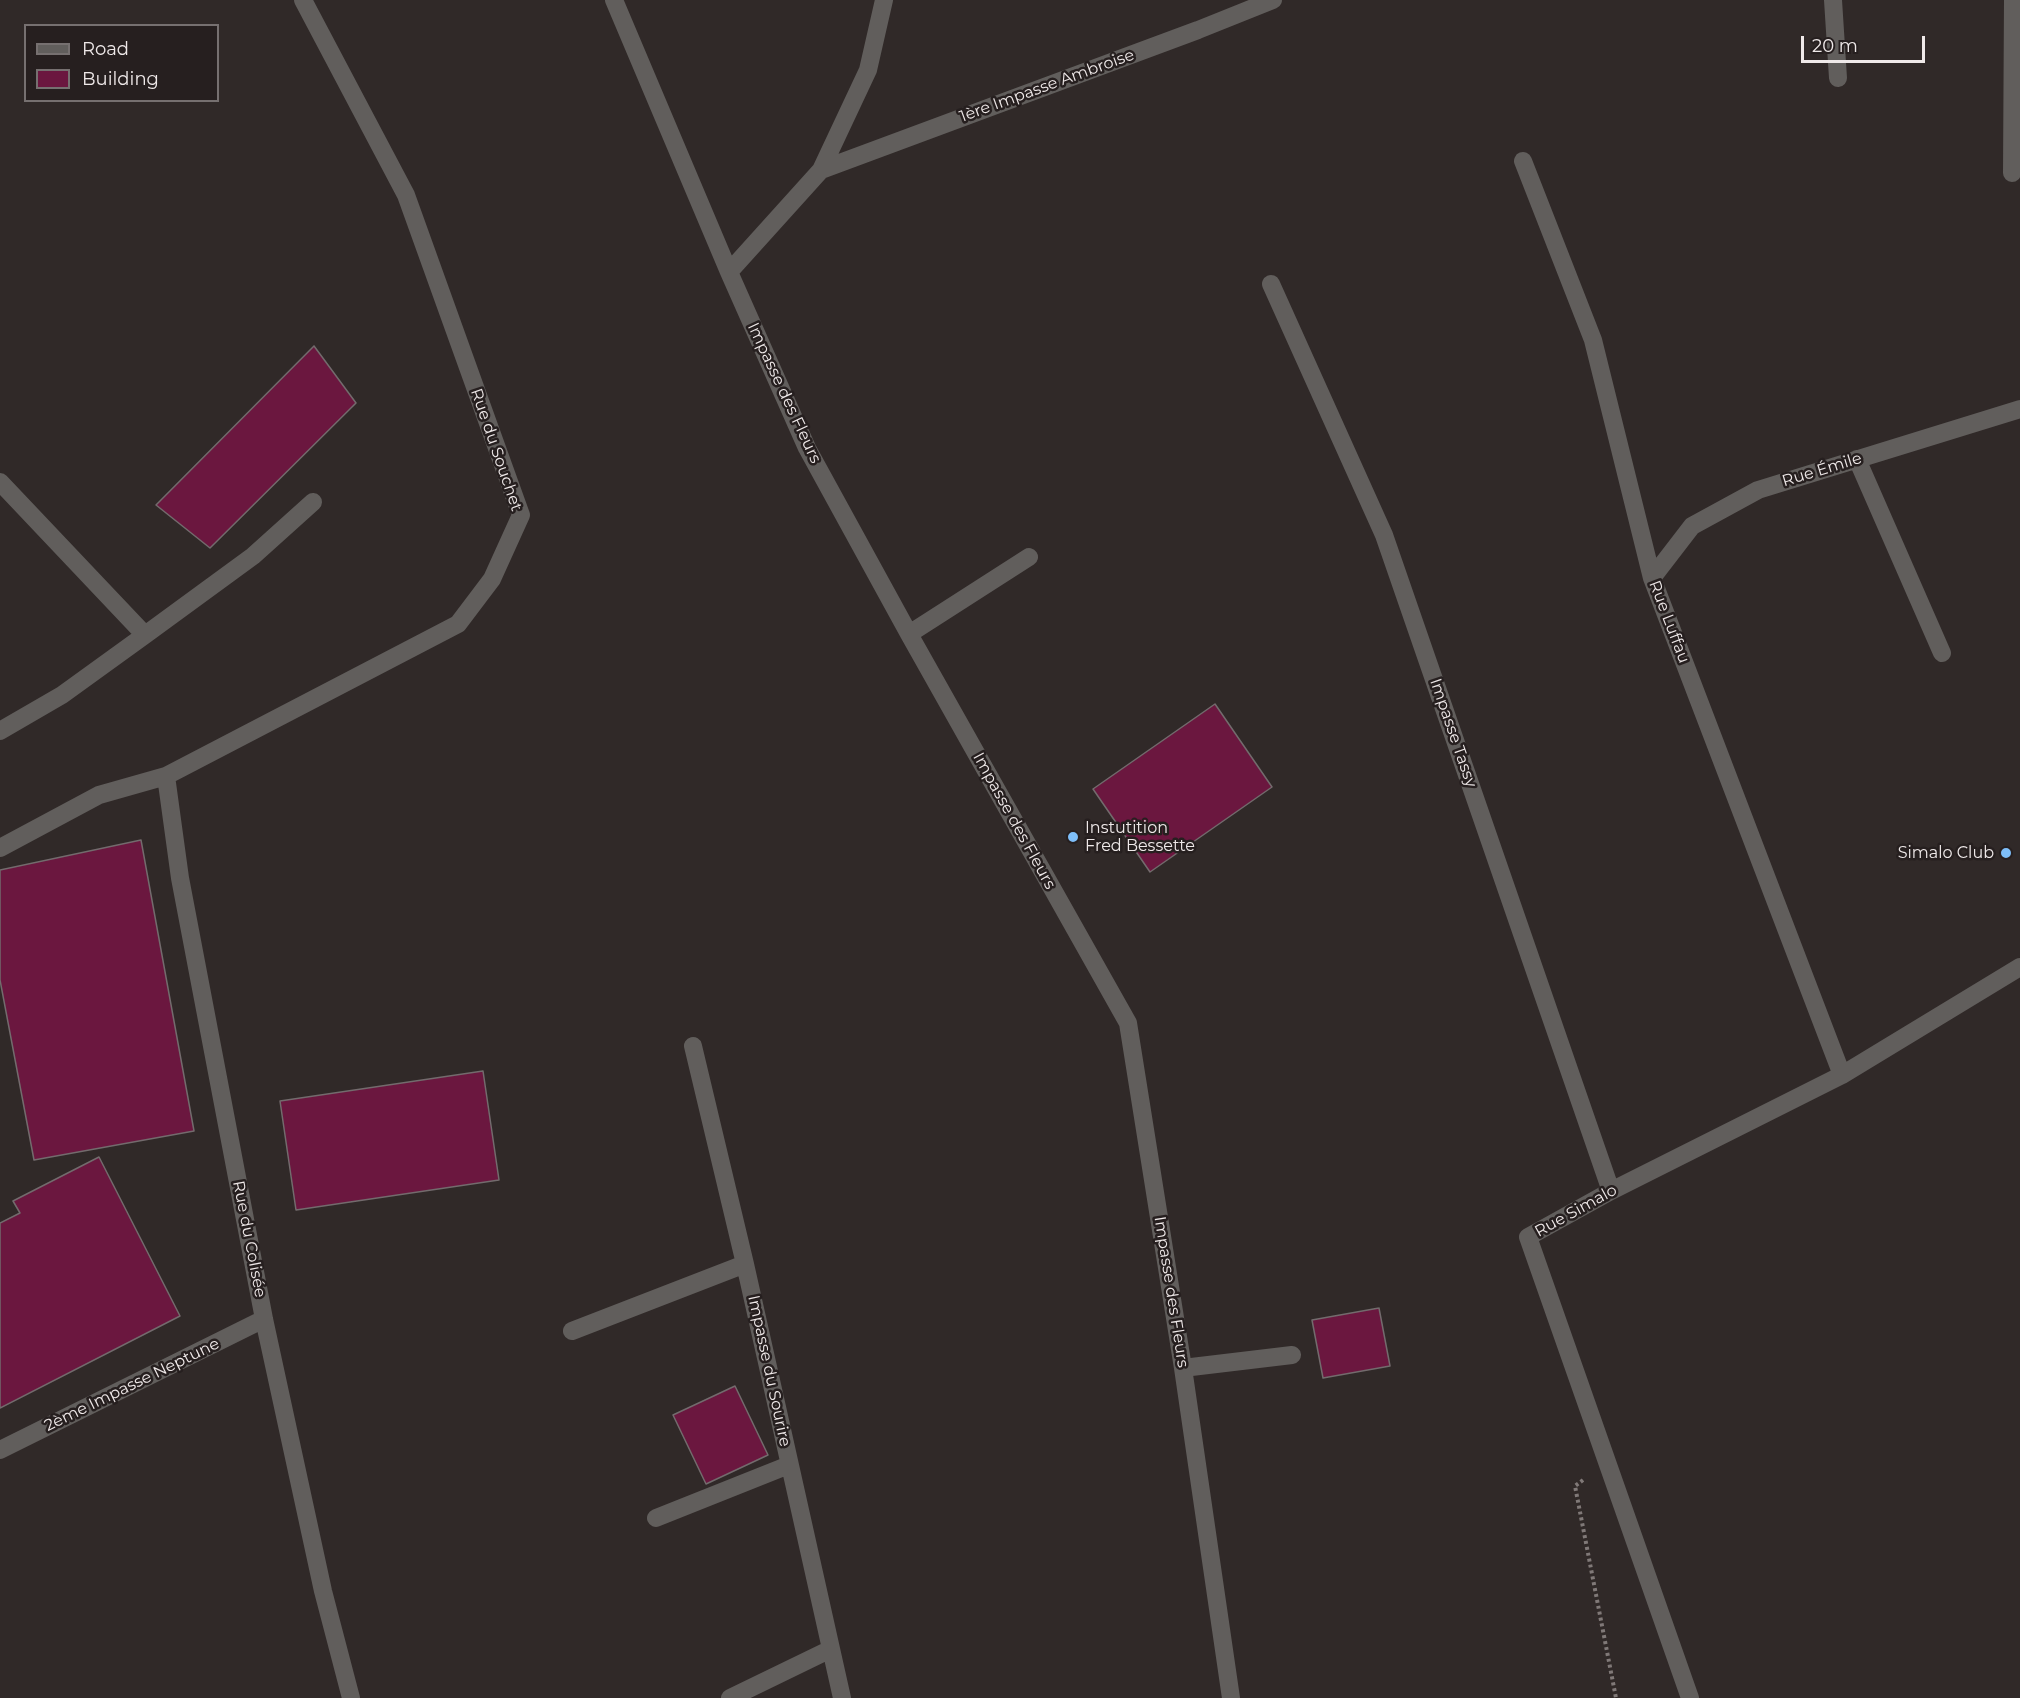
<!DOCTYPE html>
<html>
<head>
<meta charset="utf-8">
<style>
  body { margin:0 }
  #map { position:relative; width:2020px; height:1698px; overflow:hidden; background:#302928; font-family:Montserrat,sans-serif }
  canvas { display:block }
  .legend { position:absolute; left:24px; top:24px; width:195px; height:78px; box-sizing:border-box; background:#261f1f; border:2px solid #767070; margin:0; padding:8px 10px; list-style:none; font-size:18px; color:#efe9e9 }
  .legend li { display:flex; align-items:center; gap:12px; height:30px }
  .legend b { width:30px; border:2px solid #767070 }
  .scale { position:absolute; left:1801px; top:36px; width:124px; height:27px; box-sizing:border-box; border:3px solid #efe9e9; border-top:0; padding-left:8px; font-size:18px; line-height:21px; white-space:nowrap; color:#efe9e9; -webkit-text-stroke:4px #261f1f; paint-order:stroke }
</style>
</head>
<body>
<div id="map">
<canvas width="2020" height="1698"></canvas>
<ul class="legend">
<li><b style="height:8px;background:#615e5c"></b>Road</li>
<li><b style="height:16px;background:#6b173f"></b>Building</li>
</ul>
<div class="scale">20 m</div>
</div>
<script>
const ctx = document.querySelector('canvas').getContext('2d');
ctx.lineJoin = 'round';
function fill(path, color) {
  ctx.fillStyle = color;
  ctx.fill(path, 'evenodd');
}
function toPath(rows) {
  const path = new Path2D();
  for (const r of rows) {
    path.moveTo(r[0], r[1]);
    for (let i = 2; i < r.length; i += 2) path.lineTo(r[i], r[i + 1]);
  }
  return path;
}
function trace(path, color, width, dash) {
  ctx.strokeStyle = color;
  ctx.lineWidth = width;
  ctx.lineCap = dash ? 'butt' : 'round';
  ctx.setLineDash(dash || []);
  ctx.stroke(path);
}
function write(font, color, halo, rows, align = 'center') {
  ctx.font = font + ' Montserrat,sans-serif';
  ctx.lineWidth = 5;
  ctx.setLineDash([]);
  ctx.textBaseline = 'middle';
  ctx.strokeStyle = halo;
  ctx.fillStyle = color;
  for (const [text, x, y, turn = 0] of rows) {
    ctx.save();
    ctx.translate(x, y);
    ctx.rotate((+turn || 0) * Math.PI / 180);
    ctx.textAlign = isNaN(turn) ? turn : align;
    if (halo) ctx.strokeText(text, 0, 0);
    ctx.fillText(text, 0, 0);
    ctx.restore();
  }
}
const building = toPath([
  [314,346,356,403,210,548,156,505,314,346],
  [1215,704,1272,787,1150,872,1093,789,1215,704],
  [141,840,194,1131,34,1160,0,980,0,870,141,840],
  [483,1071,499,1180,296,1210,280,1101,483,1071],
  [99,1157,180,1316,0,1408,0,1223,20,1213,13,1201,99,1157],
  [1379,1308,1390,1366,1323,1378,1312,1320,1379,1308],
  [735,1386,768,1455,706,1484,673,1415,735,1386]
]);
const path = toPath([
  [1583,1480,1575,1486,1616,1698]
]);
const minor = toPath([
  [614,0,729,272,807,448,909,634,1128,1023,1183,1368,1231,1698],
  [1833,0,1838,78],
  [1523,161,1593,340,1652,578,1842,1075],
  [821,170,1198,30,1273,0],
  [2012,173,2013,0],
  [729,272,821,170,868,70,884,0],
  [1271,284,1384,535,1611,1191],
  [1857,459,1942,653],
  [0,482,145,635],
  [1652,578,1692,526,1758,490,2020,409],
  [909,634,1029,557],
  [0,731,62,695,145,635,253,556,313,502],
  [166,776,180,878,264,1319,323,1591,351,1698],
  [0,848,99,795,166,776,458,624,492,579,521,515,406,195,303,0],
  [693,1046,745,1264,842,1698],
  [572,1331,745,1264],
  [1183,1368,1292,1355],
  [0,1450,264,1319],
  [656,1518,789,1465],
  [730,1698,831,1649],
  [1690,1698,1528,1237,1611,1191,1842,1075,2020,967]
]);
const markers = [
  [1073,837,6,"#7ebef9"],
  [2006,853,6,"#7ebef9"]
];
const streetNames = [
  ["1ère Impasse Ambroise",1047,86,-20],
  ["Impasse des Fleurs",784,393,65],
  ["Rue du Souchet",496,450,71],
  ["Rue Émile",1822,470,-17],
  ["Rue Luffau",1669,622,69],
  ["Impasse Tassy",1453,733,71],
  ["Impasse des Fleurs",1014,821,61],
  ["Rue Simalo",1576,1211,-29],
  ["Rue du Colisée",249,1239,79],
  ["Impasse des Fleurs",1171,1292,81],
  ["Impasse du Sourire",769,1371,78],
  ["2ème Impasse Neptune",132,1385,-26]
];
const poiNames = [
  ["Instutition",1085,828],
  ["Fred Bessette",1085,846],
  ["Simalo Club",1994,853,"right"]
];
fill(building, '#6b173f');
trace(building, '#736b6d', 1.5);
trace(path, '#807978', 4, [3, 3]);
trace(minor, '#615e5c', 18);
for (const [x, y, r, color] of markers) {
  const dot = new Path2D();
  dot.arc(x, y, r, 0, 2 * Math.PI);
  ctx.fillStyle = color;
  ctx.fill(dot);
  trace(dot, '#261f1f', 2);
}
write('16px', '#efe9e9', '#261f1f', streetNames);
write('16px', '#efe9e9', '#261f1f', poiNames, 'left');
</script>
</body>
</html>
